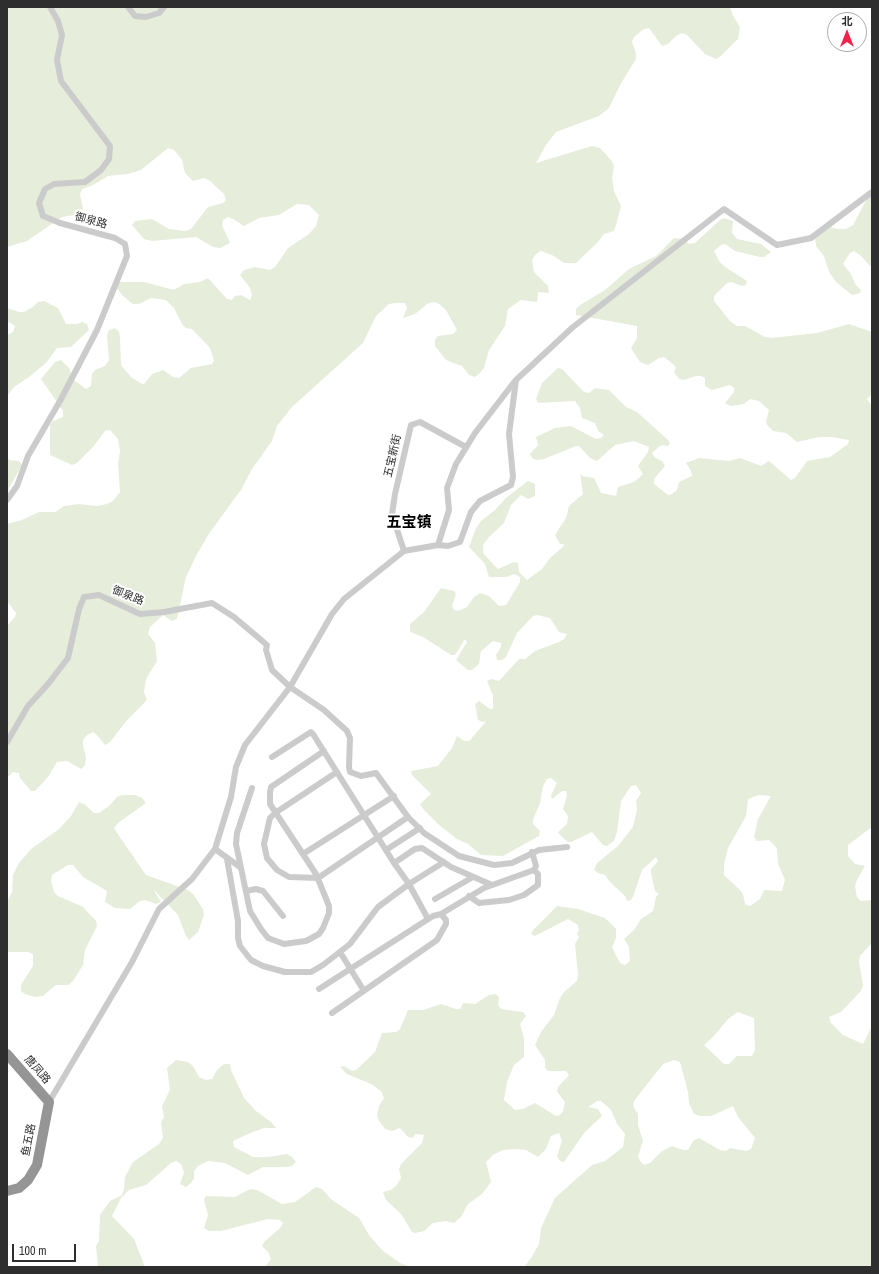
<!DOCTYPE html>
<html>
<head>
<meta charset="utf-8">
<style>
  body { margin:0 }
  #map { position:relative; width:879px; height:1274px; overflow:hidden; background:#fff; font-family:"Archivo Narrow","Noto Sans SC",sans-serif }
  canvas { display:block }
  .frame { position:absolute; inset:0; border:8px solid #2e2e2e; pointer-events:none }
  .north { position:absolute; left:827px; top:12px; width:40px; height:40px; box-sizing:border-box; background:#fff; border:1px solid #ababab; border-radius:50%; rotate:0deg; font-size:11px; font-weight:700; line-height:16px; text-align:center; color:#2e2e2e }
  .north::after { content:''; display:block; margin:auto; width:14px; height:18px; background:#f42248; clip-path:polygon(50% 0,100% 100%,50% 72%,0 100%) }
  .scale { position:absolute; left:12px; top:1244px; width:64px; height:18px; box-sizing:border-box; border:2px solid #2e2e2e; border-top:0; padding-left:5px; font-size:12px; line-height:14px; white-space:nowrap; color:#2e2e2e; -webkit-text-stroke:3px #fff; paint-order:stroke }
</style>
</head>
<body>
<div id="map">
<canvas width="879" height="1274"></canvas>
<div class="frame"></div>
<div class="north">北</div>
<div class="scale">100 m</div>
</div>
<script>
const ctx = document.querySelector('canvas').getContext('2d');
ctx.lineJoin = 'round';
function fill(path, color) {
  ctx.fillStyle = color;
  ctx.fill(path, 'evenodd');
}
function toPath(rows) {
  const path = new Path2D();
  for (const r of rows) {
    path.moveTo(r[0], r[1]);
    for (let i = 2; i < r.length; i += 2) path.lineTo(r[i], r[i + 1]);
  }
  return path;
}
function trace(path, color, width, dash) {
  ctx.strokeStyle = color;
  ctx.lineWidth = width;
  ctx.lineCap = dash ? 'butt' : 'round';
  ctx.setLineDash(dash || []);
  ctx.stroke(path);
}
function write(font, color, halo, rows, align = 'center') {
  ctx.font = font + ' "Archivo Narrow","Noto Sans SC",sans-serif';
  ctx.lineWidth = 4;
  ctx.setLineDash([]);
  ctx.textBaseline = 'middle';
  ctx.strokeStyle = halo;
  ctx.fillStyle = color;
  for (const [text, x, y, turn = 0] of rows) {
    ctx.save();
    ctx.translate(x, y);
    ctx.rotate((+turn || 0) * Math.PI / 180);
    ctx.textAlign = isNaN(turn) ? turn : align;
    if (halo) ctx.strokeText(text, 0, 0);
    ctx.fillText(text, 0, 0);
    ctx.restore();
  }
}
const green = toPath([
  [7,7,730,7,733,16,740,27,738,39,721,56,716,59,705,54,687,35,682,33,676,36,668,44,662,46,649,28,644,29,634,37,632,42,636,53,636,59,620,85,609,108,599,116,556,132,546,145,536,163,592,146,600,148,611,160,614,166,612,178,614,191,621,206,616,225,614,231,604,234,597,243,576,263,564,263,552,255,541,251,536,254,532,260,534,272,548,286,549,293,538,292,537,302,521,300,508,309,505,326,489,350,484,368,480,373,475,377,469,375,462,366,446,360,435,346,435,340,438,336,453,334,457,330,446,310,438,303,433,302,427,304,415,314,403,318,407,308,405,303,395,303,389,304,376,316,363,343,292,407,277,426,272,441,252,469,241,490,210,532,196,556,186,577,177,619,172,621,163,615,150,627,148,634,155,643,157,661,146,679,144,692,147,700,127,720,110,742,105,745,97,735,93,732,87,735,83,740,83,745,86,758,85,765,81,769,67,761,57,762,48,777,35,791,31,791,20,778,19,773,13,772,7,778,7,626,15,617,16,613,7,601,7,524,22,520,39,512,55,512,64,506,79,504,97,506,107,504,113,501,120,492,118,464,120,451,118,439,110,430,105,431,93,447,77,463,72,465,50,455,50,425,53,421,63,417,63,411,41,379,55,362,61,360,69,368,73,379,86,389,91,386,92,374,95,370,105,366,109,360,107,335,109,330,115,328,119,332,120,337,121,365,131,377,140,383,144,384,152,374,158,372,163,370,173,377,179,378,191,368,212,364,214,360,210,348,192,329,186,328,182,324,174,308,166,300,151,298,139,304,133,304,123,296,115,286,120,282,144,282,174,290,184,284,200,282,208,278,227,299,232,300,235,296,241,295,250,300,252,295,250,288,240,275,244,270,255,267,270,270,275,267,288,248,309,234,316,226,319,215,309,205,297,204,279,215,259,218,244,226,233,219,228,217,223,220,222,225,230,243,220,248,213,247,196,237,152,241,144,239,132,225,135,221,152,219,169,229,185,231,191,229,208,207,223,203,226,200,224,194,210,181,204,178,193,181,185,173,182,160,179,156,174,150,168,148,141,170,128,174,108,176,93,185,82,189,80,194,83,209,80,214,62,217,27,241,7,247],
  [872,189,872,268,861,256,854,251,850,253,843,264,851,274,855,284,861,290,860,293,852,295,836,282,829,272,824,256,816,246,815,238,831,227,837,229,846,229,853,225],
  [724,218,733,221,732,233,737,239,761,244,771,252,764,257,760,257,735,251,725,244,721,245,714,251,719,261,725,267,747,281,746,285,742,286,731,282,727,283,714,296,714,301,730,321,737,326,745,326,765,337,771,338,817,333,849,324,872,332,872,394,867,399,872,406,872,827,848,845,848,856,855,864,865,866,857,880,855,886,857,897,861,901,872,900,872,943,860,956,859,962,863,985,861,991,841,1012,829,1017,831,1023,843,1035,863,1044,872,1026,872,1267,524,1267,531,1258,539,1244,541,1228,555,1198,592,1165,605,1161,623,1147,625,1134,617,1124,611,1110,601,1101,597,1101,588,1107,598,1109,602,1116,584,1133,564,1162,560,1161,557,1156,562,1141,559,1133,551,1136,546,1149,538,1157,526,1150,516,1149,503,1150,493,1155,486,1162,491,1182,482,1194,468,1204,461,1217,454,1223,446,1221,433,1223,424,1231,415,1233,412,1232,401,1214,386,1200,383,1192,391,1190,397,1185,401,1178,399,1169,401,1164,422,1143,424,1135,415,1134,413,1138,408,1137,400,1128,392,1131,385,1129,379,1121,377,1115,379,1106,384,1098,381,1091,371,1084,347,1074,340,1067,344,1066,352,1071,356,1070,375,1052,382,1033,396,1032,400,1029,408,1010,423,1010,441,1004,456,1009,460,1009,463,1003,475,1004,489,995,496,994,499,997,498,1005,501,1009,523,1012,526,1016,520,1024,524,1038,524,1057,514,1065,507,1082,504,1100,515,1110,523,1109,535,1103,556,1116,560,1115,563,1111,565,1102,557,1092,558,1087,569,1075,566,1071,548,1071,545,1068,545,1060,535,1045,541,1032,554,1015,560,998,564,992,577,981,578,974,575,944,579,937,577,934,579,930,578,925,568,919,535,936,531,934,533,930,557,906,578,909,605,918,616,929,616,938,612,947,620,963,625,965,630,961,629,947,624,939,634,930,641,919,653,911,656,897,659,894,655,891,651,873,651,869,658,861,656,857,642,870,633,897,631,900,627,901,625,896,610,882,605,875,598,873,594,870,597,863,618,846,633,827,637,809,636,801,641,793,636,785,631,786,621,801,617,832,614,841,607,846,603,845,592,832,571,842,568,842,561,836,558,832,567,824,568,816,563,809,567,795,566,791,562,791,552,799,551,795,557,783,551,778,547,779,543,786,540,803,533,820,533,824,540,831,539,836,503,856,481,855,468,844,457,839,439,825,423,809,420,804,431,794,412,775,411,771,438,766,452,748,457,736,464,741,469,741,484,724,486,721,483,722,478,720,475,704,479,701,490,709,493,709,493,696,487,681,491,679,499,681,519,659,525,659,535,651,559,642,564,639,567,634,559,632,550,618,537,615,533,616,517,633,506,657,502,660,497,660,496,655,501,647,501,643,493,641,481,651,479,664,472,670,468,670,456,660,467,642,465,639,455,655,451,655,423,637,413,633,410,631,410,624,424,612,441,588,454,591,456,594,452,606,454,610,458,611,467,607,474,597,480,593,489,596,499,606,506,605,520,582,520,577,514,574,506,577,489,577,485,564,469,547,476,528,481,521,495,510,506,498,528,481,535,484,535,496,528,499,521,495,511,505,504,523,489,537,483,545,483,553,494,565,498,569,514,562,518,563,519,572,527,580,542,569,550,558,563,547,564,544,560,544,555,535,566,518,569,506,583,494,580,473,582,476,594,478,601,493,616,496,618,487,634,482,643,474,638,466,648,452,649,447,634,441,615,445,597,461,590,458,579,446,576,446,544,459,536,460,532,458,530,454,538,445,536,437,555,428,571,426,596,439,601,438,604,435,598,431,595,423,582,418,580,408,575,401,538,403,536,399,542,383,558,368,562,369,584,392,589,393,595,388,609,390,626,407,637,412,668,440,670,444,667,446,664,445,660,446,652,453,654,457,662,461,665,466,654,479,654,484,668,495,672,494,677,490,679,482,692,476,691,471,686,463,699,458,729,461,740,458,761,466,769,461,791,480,795,478,807,461,830,457,848,444,849,440,832,437,819,437,797,442,786,433,773,431,767,425,766,422,769,410,759,401,750,399,744,404,731,406,725,403,734,392,734,388,730,385,712,390,705,386,705,378,701,376,696,376,684,380,679,379,674,372,676,368,674,365,664,357,659,358,648,365,640,362,631,348,637,338,637,326,576,315,576,309,580,305,605,290,629,269,656,256,674,238,683,239,689,244,695,243,720,220],
  [759,795,771,796,758,819,754,837,757,841,769,840,777,848,778,864,785,880,782,891,764,890,760,899,750,906,745,904,743,894,739,889,724,875,724,864,728,848,746,816,748,799],
  [738,1012,754,1018,755,1050,752,1056,737,1056,729,1064,724,1064,704,1045,713,1037,728,1019],
  [674,1060,680,1062,688,1092,689,1103,694,1114,700,1116,711,1116,733,1106,738,1117,755,1138,751,1149,746,1151,730,1148,726,1151,720,1150,699,1138,694,1140,688,1150,683,1150,672,1146,662,1151,650,1163,644,1165,640,1161,638,1156,643,1141,638,1125,638,1114,633,1106,634,1101,663,1064],
  [44,301,58,308,66,324,77,324,82,322,87,324,89,330,71,347,57,348,47,362,29,377,14,387,7,396,7,335,13,332,15,326,7,321,7,308,19,312,24,312,34,306,38,302],
  [7,455,9,460,19,461,22,465,9,488,7,500],
  [122,795,135,795,142,798,146,803,118,823,114,828,117,833,146,875,188,890,193,894,203,909,204,915,198,932,189,940,186,936,178,915,153,889,161,902,156,904,145,900,140,901,130,909,115,908,105,902,107,891,83,877,73,865,68,865,52,875,51,881,54,892,58,896,83,907,96,921,97,926,85,950,83,965,73,981,68,985,56,985,43,996,35,997,25,994,21,991,21,985,33,966,33,954,28,952,7,952,7,902,12,892,13,875,19,863,31,849,59,829,71,816,79,802,84,804,94,813,99,813,109,806,117,797],
  [176,1060,188,1062,193,1066,199,1077,206,1080,212,1079,217,1070,224,1064,230,1064,231,1070,244,1098,256,1111,271,1122,276,1128,264,1128,248,1134,233,1141,234,1147,253,1157,268,1157,287,1154,292,1157,296,1162,292,1166,286,1167,263,1167,248,1175,225,1163,208,1161,198,1166,194,1171,194,1179,191,1183,186,1187,180,1184,184,1173,181,1164,176,1161,171,1163,146,1185,129,1190,121,1198,112,1216,134,1239,145,1267,98,1267,96,1246,99,1241,100,1215,110,1201,122,1195,124,1189,125,1177,133,1162,159,1144,163,1138,161,1122,164,1117,162,1106,170,1090,167,1068],
  [316,1187,322,1189,331,1199,359,1218,369,1235,382,1250,400,1263,410,1267,265,1267,271,1259,268,1252,262,1246,264,1242,280,1228,283,1223,280,1220,268,1219,221,1231,209,1231,204,1228,208,1215,204,1200,206,1196,235,1197,250,1189,257,1190,282,1204,288,1203,295,1202]
]);
const minor = toPath([
  [128,7,135,16,146,17,159,13,164,7],
  [7,500,17,486,28,456,60,401,97,330,127,256,125,244,115,238,60,223,43,216,39,203,45,189,54,184,85,182,101,170,109,159,110,146,61,81,57,60,62,35,58,21,50,7],
  [438,545,449,510,447,488,456,464,475,433,515,381],
  [404,551,392,514,395,494,411,425,420,422,466,447],
  [7,742,28,706,48,684,68,658,79,609,84,597,99,595,140,614,164,612,212,603,234,617,267,645,266,650,272,670,290,687,324,710,347,731,350,738,349,767,350,772,361,776,376,773,408,817,424,833,459,856,494,865,512,863,539,850,567,847],
  [272,757,311,732,313,734,394,863,409,884,428,919],
  [337,772,275,813,270,818,264,844,267,858,277,870,289,877,318,878,408,817],
  [252,788,237,833,236,844,250,911,261,929,268,938,284,944,306,941,319,934,323,928,329,913,329,906,316,874,270,804,270,792,271,787,324,751],
  [215,849,240,867],
  [386,850,420,828],
  [303,854,394,796],
  [227,859,238,921,238,938,240,946,251,960,263,966,285,972,311,972,323,965,350,944,378,907,409,884,444,862],
  [394,863,415,849,422,848,451,867,492,885],
  [246,891,256,889,263,891,283,916],
  [469,896,479,903,509,900,524,895,538,885,538,874,534,870],
  [435,899,473,877],
  [340,952,364,991],
  [319,989,433,916,441,914,484,888,534,870,536,866,532,852],
  [332,1013,437,940,446,924,446,920,441,914],
  [49,1102,132,962,159,909,192,879,215,849,231,797,236,767,245,745,290,687,332,614,344,599,404,551,438,545,448,546,460,542,471,512,480,501,511,485,513,477,509,434,516,380,573,327,724,209,777,245,811,238,872,192]
]);
const highway = toPath([
  [7,1054,49,1102,37,1165,28,1180,19,1188,7,1191]
]);
const streetNames = [
  ["御泉路",91,221,15],
  ["五宝新街",393,456,-77],
  ["御泉路",128,596,22],
  ["唐凤路",37,1070,49],
  ["鱼五路",29,1140,-79]
];
const districtNames = [
  ["五宝镇",409,523]
];
fill(green, '#e7eddb');
trace(minor, '#cbcbcb', 6);
trace(highway, '#959595', 10);
write('11px', '#2e2e2e', '#fff', streetNames);
write('bold 15px', '#000', '#fff', districtNames);
</script>
</body>
</html>
